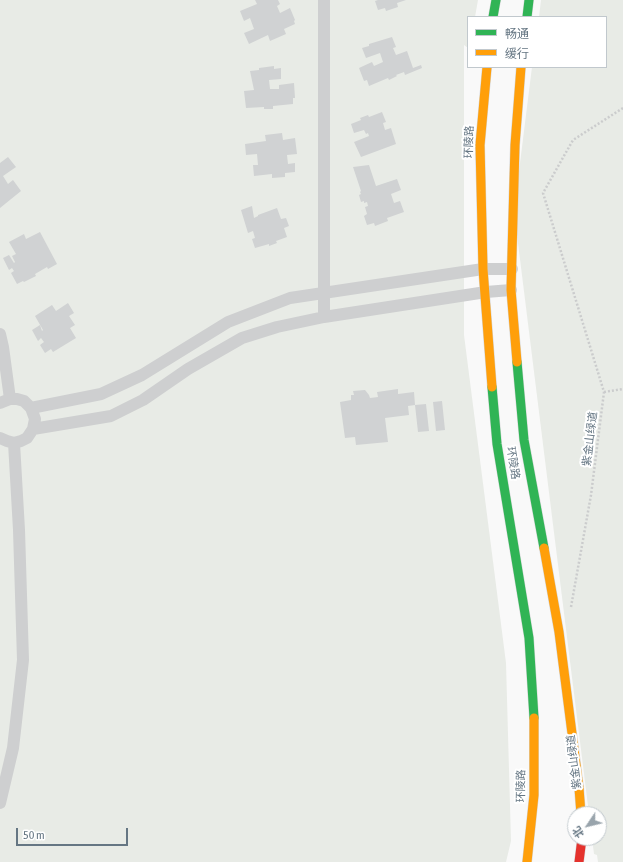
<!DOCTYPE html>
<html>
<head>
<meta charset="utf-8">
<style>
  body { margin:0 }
  #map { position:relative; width:623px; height:862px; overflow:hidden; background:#f9f9f9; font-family:"Asap Condensed","Noto Sans SC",sans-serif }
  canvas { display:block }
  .legend { position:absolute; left:467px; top:16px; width:140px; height:52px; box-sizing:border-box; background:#fff; border:1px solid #c1c8cd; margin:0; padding:5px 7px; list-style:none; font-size:12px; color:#657683 }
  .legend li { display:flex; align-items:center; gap:8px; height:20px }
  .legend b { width:20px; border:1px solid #c1c8cd }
  .north { position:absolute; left:567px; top:806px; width:40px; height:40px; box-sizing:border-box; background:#fff; border:1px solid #c1c8cd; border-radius:50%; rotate:235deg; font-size:11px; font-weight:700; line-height:16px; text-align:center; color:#657683 }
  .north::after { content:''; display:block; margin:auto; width:14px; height:18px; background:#99a4ac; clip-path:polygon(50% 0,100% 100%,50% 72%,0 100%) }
  .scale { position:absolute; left:16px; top:828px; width:112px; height:18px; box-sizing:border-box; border:2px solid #657683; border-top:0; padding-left:5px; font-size:12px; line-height:14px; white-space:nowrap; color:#657683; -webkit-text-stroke:3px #fff; paint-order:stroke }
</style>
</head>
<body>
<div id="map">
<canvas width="623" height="862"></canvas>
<ul class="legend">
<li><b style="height:5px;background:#30b455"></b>畅通</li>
<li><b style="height:5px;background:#ff9f0a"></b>缓行</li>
</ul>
<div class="north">北</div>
<div class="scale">50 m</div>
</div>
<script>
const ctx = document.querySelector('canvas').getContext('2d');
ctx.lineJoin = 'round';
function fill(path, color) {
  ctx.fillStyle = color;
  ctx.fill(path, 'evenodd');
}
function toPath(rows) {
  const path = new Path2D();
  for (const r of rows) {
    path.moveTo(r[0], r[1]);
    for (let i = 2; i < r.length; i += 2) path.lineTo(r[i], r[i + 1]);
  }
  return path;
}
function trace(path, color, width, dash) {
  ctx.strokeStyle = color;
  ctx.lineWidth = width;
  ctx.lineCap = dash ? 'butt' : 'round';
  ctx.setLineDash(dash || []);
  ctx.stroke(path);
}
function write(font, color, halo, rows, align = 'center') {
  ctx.font = font + ' "Asap Condensed","Noto Sans SC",sans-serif';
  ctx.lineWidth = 4;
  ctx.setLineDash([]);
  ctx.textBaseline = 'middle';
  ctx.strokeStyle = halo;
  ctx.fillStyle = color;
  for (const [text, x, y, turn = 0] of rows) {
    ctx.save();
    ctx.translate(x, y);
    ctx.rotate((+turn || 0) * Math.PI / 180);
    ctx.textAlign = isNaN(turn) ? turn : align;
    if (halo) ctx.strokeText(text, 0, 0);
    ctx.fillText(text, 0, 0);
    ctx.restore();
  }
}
const green = toPath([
  [0,0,478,0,475,17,468,17,468,48,464,45,464,335,506,663,511,841,506,862,0,862],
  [541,0,623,0,623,862,598,862,597,855,594,854,592,838,599,838,599,814,589,814,514,211,532,67,606,67,606,17,539,17]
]);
const building = toPath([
  [255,0,278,0,280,4,277,6,280,13,290,8,295,20,294,21,295,24,284,29,286,34,270,41,268,35,249,44,244,33,254,29,250,18,244,21,240,11,257,4],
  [378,0,406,0,397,3,398,7,386,11,385,8,378,10,375,1],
  [392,37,396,47,393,48,396,55,407,51,413,68,421,65,422,68,405,75,404,72,396,75,397,76,389,80,388,78,369,86,367,80,364,81,359,68,372,62,374,66,383,62,380,53,366,58,362,48,369,46,369,44],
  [274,66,274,69,281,68,281,79,269,80,270,89,279,89,279,85,294,83,295,98,293,98,293,104,273,106,273,109,264,109,264,107,246,108,244,91,254,90,250,71,259,70,259,68],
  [382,112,386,122,383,123,385,130,391,128,396,144,361,157,354,142,369,136,368,133,366,134,364,130,354,133,351,124,361,120,360,118,368,115,369,117],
  [282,133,283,140,295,138,297,154,287,155,288,164,295,163,295,172,285,173,285,177,272,178,272,174,254,176,253,165,258,165,257,154,246,155,245,144,266,141,265,135],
  [8,157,16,167,3,176,8,184,13,180,21,191,0,208,0,163],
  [369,165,376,186,397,179,401,190,391,194,394,203,400,201,404,212,387,218,388,221,375,226,374,223,367,225,364,216,367,214,365,207,368,206,367,202,364,203,364,201,361,202,359,195,361,194,360,192,361,191,353,167],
  [252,206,254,218,258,216,258,215,277,208,281,219,286,218,289,226,284,228,287,237,276,241,277,243,269,246,269,244,255,248,252,239,255,238,253,231,248,233,241,210],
  [40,232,57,264,48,269,47,267,35,274,36,276,24,282,23,281,17,284,11,273,14,271,12,268,9,270,3,258,9,255,14,263,15,262,12,256,16,254,9,242,24,234,26,239],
  [68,303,74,313,69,316,75,325,70,328,76,338,53,352,51,349,45,353,40,345,44,342,41,338,38,341,32,330,40,325,42,331,43,330,35,316,52,305,56,311],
  [398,389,398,394,414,392,415,405,408,406,409,415,385,418,388,442,356,445,355,437,345,438,340,402,351,400,351,395,354,395,353,391,365,390,369,395,370,398,378,397,377,392],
  [442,401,445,430,436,431,433,402],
  [426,404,429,431,418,432,415,405]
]);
const path = toPath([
  [604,392,623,389],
  [571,607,591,495,604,392,543,193,573,140,623,108]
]);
const street = toPath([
  [324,317,324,0],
  [0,334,3,347,10,399],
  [0,403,10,399,17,399,24,401,31,408,35,419,33,429,27,438,21,441,14,443,7,441,0,438],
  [31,408,101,394,142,375,228,322,290,298,483,269,512,269],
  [33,429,111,416,143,400,188,369,242,338,277,327,324,317,486,292,511,290],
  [0,803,13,748,23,660,19,530,14,443]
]);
const fast = toPath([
  [493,17,496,0],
  [527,17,529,0],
  [517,362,524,440,544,548],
  [492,387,497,444,529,638,534,718]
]);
const slow = toPath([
  [487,67,480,145,483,269,492,387],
  [517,362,511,290,515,145,521,67],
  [544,548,559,632,579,788,581,814],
  [527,862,534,795,534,718]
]);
const jam = toPath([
  [579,862,582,838]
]);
const streetNames = [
  ["环陵路",469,142,-88],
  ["紫金山绿道",590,439,-83],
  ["环陵路",513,463,81],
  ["紫金山绿道",574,762,-97],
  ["环陵路",521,786,-89]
];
fill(green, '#e8ebe6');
fill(building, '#d0d2d3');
trace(fast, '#d5d6d7', 10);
trace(slow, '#d5d6d7', 10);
trace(jam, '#d5d6d7', 10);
trace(path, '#cbcccd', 2.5, [2, 2]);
trace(street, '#cecfd0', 12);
trace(fast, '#30b455', 9);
trace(slow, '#ff9f0a', 9);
trace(jam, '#e5322d', 9);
write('11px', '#657683', '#fff', streetNames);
</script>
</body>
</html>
